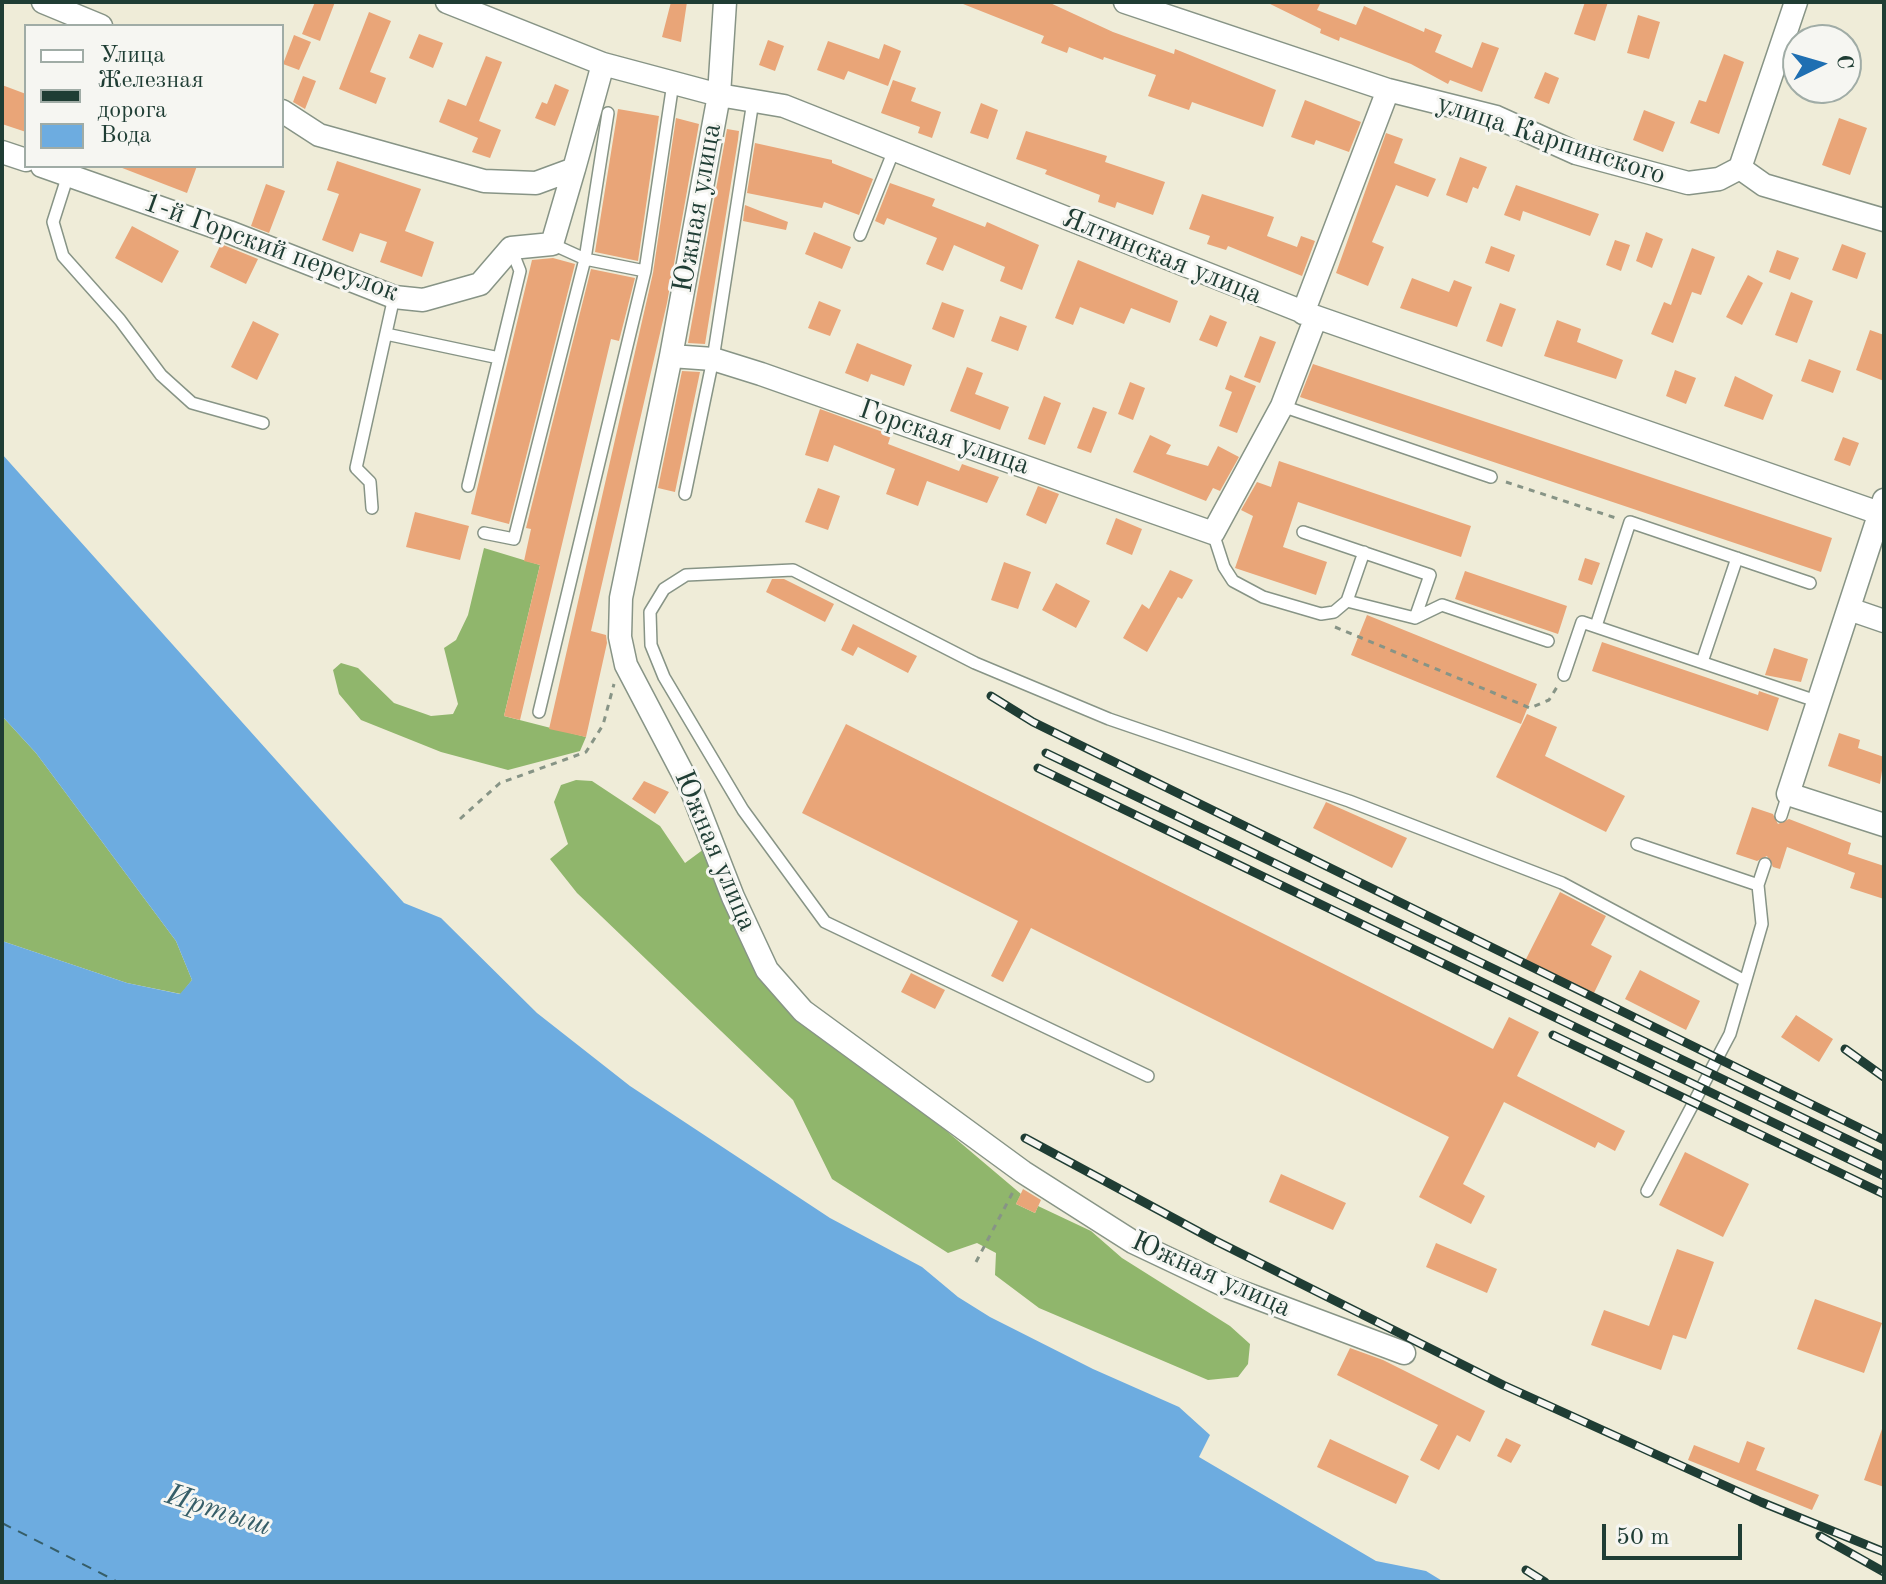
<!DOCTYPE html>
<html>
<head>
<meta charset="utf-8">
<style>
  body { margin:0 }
  #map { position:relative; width:1886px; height:1584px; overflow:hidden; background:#efecd8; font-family:"Old Standard TT",serif }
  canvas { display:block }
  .frame { position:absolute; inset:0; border:4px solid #1f3d34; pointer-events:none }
  .legend { position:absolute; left:24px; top:24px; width:260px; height:144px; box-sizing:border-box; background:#f6f6f2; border:2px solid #a0aca6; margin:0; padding:10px 14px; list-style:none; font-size:24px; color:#1f3d34 }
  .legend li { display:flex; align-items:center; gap:16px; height:40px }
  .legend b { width:40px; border:2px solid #a0aca6 }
  .north { position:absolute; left:1782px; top:24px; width:80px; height:80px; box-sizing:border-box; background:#f6f6f2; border:2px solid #a0aca6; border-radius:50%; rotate:85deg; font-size:22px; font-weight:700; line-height:32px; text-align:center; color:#1f3d34 }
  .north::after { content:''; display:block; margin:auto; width:28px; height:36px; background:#1f6fb2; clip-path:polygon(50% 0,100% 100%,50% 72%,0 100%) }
  .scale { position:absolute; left:1602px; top:1524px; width:140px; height:36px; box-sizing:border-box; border:4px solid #1f3d34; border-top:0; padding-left:10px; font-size:24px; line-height:28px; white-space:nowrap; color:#1f3d34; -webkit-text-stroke:6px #f6f6f2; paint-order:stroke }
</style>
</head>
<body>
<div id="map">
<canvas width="1886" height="1584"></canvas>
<div class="frame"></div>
<ul class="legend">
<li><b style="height:10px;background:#fff"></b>Улица</li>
<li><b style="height:10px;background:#1f3d34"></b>Железная дорога</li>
<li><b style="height:22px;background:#6dace0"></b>Вода</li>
</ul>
<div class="north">С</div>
<div class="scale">50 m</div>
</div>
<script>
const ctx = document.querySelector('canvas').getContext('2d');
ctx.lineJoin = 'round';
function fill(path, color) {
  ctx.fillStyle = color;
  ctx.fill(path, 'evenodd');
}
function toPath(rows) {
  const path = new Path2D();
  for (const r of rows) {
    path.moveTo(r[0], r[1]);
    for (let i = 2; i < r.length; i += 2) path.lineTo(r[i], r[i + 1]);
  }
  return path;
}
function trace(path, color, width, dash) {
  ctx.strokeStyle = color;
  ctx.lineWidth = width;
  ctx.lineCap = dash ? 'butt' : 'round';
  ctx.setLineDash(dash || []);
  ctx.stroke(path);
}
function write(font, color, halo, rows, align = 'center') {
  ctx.font = font + ' "Old Standard TT",serif';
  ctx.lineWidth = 6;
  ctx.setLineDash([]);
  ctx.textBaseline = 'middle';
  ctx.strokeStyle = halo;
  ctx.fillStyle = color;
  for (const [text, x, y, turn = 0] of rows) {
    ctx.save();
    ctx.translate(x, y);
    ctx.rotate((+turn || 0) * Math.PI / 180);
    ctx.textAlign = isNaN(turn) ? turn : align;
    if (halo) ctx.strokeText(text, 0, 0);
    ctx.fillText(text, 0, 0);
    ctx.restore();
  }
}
const forest = toPath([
  [484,548,540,565,504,716,586,737,580,751,508,770,441,752,361,720,339,694,333,670,341,663,358,668,394,703,431,716,453,714,458,704,444,648,456,640,468,615],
  [2,716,36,753,176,941,192,980,181,994,127,983,2,941],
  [576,780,592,781,660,826,685,863,704,849,768,980,1021,1194,1016,1204,1035,1213,1038,1206,1091,1231,1122,1258,1230,1326,1250,1344,1248,1364,1238,1377,1208,1380,1039,1308,995,1275,996,1253,977,1243,948,1253,832,1179,793,1100,577,893,550,859,568,844,554,802,561,785]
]);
const water = toPath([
  [2,454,404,903,441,918,537,1013,630,1086,830,1218,922,1267,958,1297,990,1317,1093,1369,1179,1407,1210,1435,1199,1457,1376,1561,1426,1571,1444,1582,2,1582,2,941,127,983,180,994,192,980,176,941,36,753,2,716]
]);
const ferry = toPath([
  [2,1523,118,1582]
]);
const building = toPath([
  [315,2,335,2,320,41,302,34],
  [671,2,687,2,681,42,662,37],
  [958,2,1048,2,1113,32,1174,54,1175,49,1276,90,1263,127,1192,102,1189,110,1148,96,1156,75,1104,57,1103,60,1069,47,1067,53,1041,43,1044,36],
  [1266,2,1321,2,1317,10,1356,25,1364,6,1424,32,1425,28,1442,35,1435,52,1472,68,1482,42,1499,48,1482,92,1450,80,1448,84,1411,64,1340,37,1339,41,1320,33,1321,29],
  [1585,2,1608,2,1595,41,1574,34],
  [369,12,391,21,370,72,386,78,376,104,339,89],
  [1638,15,1660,22,1649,59,1627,53],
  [419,34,443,43,433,68,409,58],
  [294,35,311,42,299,70,283,64],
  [768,40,784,46,775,71,759,65],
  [828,41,879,59,884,44,901,51,888,86,848,71,844,80,817,70],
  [1724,54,1744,62,1719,134,1690,123,1699,100,1706,102],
  [486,56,502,62,479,121,501,130,490,158,472,152,478,138,439,122,448,99,466,106],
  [1545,72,1559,78,1549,104,1534,98],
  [303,76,316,81,305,109,293,102],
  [893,80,916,88,911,101,941,112,932,138,918,133,920,127,881,113],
  [555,84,569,90,555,126,535,118,542,102,547,104],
  [2,85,26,94,26,132,2,124],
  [1305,100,1361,122,1349,152,1316,140,1314,145,1291,137],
  [981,103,998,110,988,139,970,133],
  [618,109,659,116,638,261,595,252],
  [1644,110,1675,122,1663,152,1633,140],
  [676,118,699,124,667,303,591,631,606,635,607,643,586,737,549,729,653,273],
  [1839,118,1867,128,1850,175,1822,165],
  [727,129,739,131,738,140,705,344,688,343],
  [1026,131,1107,156,1105,162,1165,182,1153,215,1117,202,1115,208,1098,202,1100,195,1045,174,1047,170,1016,159],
  [1386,133,1403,139,1394,163,1436,179,1428,197,1396,185,1372,242,1384,247,1368,286,1336,273],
  [755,143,832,160,832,163,873,179,859,215,824,202,822,208,747,193],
  [1460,157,1487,167,1478,189,1473,187,1467,203,1446,195],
  [337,161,421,189,405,231,434,242,422,277,380,262,387,242,360,233,353,252,322,240,339,194,327,190],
  [117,166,197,166,187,193],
  [890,183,935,199,932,206,985,227,987,222,1039,245,1022,290,1000,281,1005,267,954,245,943,271,926,264,937,238,887,218,884,225,875,221],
  [266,184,285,191,269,233,251,226],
  [1516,185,1599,214,1590,236,1523,211,1520,221,1504,215],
  [1202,194,1274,217,1267,236,1297,247,1301,236,1315,241,1302,276,1228,246,1226,250,1207,244,1210,236,1189,229],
  [745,205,788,222,786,230,743,221],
  [132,226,179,251,162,283,115,258],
  [814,232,851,247,842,269,805,254],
  [1646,232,1663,239,1652,268,1636,261],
  [1615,240,1630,245,1621,271,1606,265],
  [221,244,258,259,246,284,210,267],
  [1842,244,1866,253,1857,279,1832,270],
  [1491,246,1515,255,1509,272,1485,263],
  [1692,248,1715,257,1701,295,1692,292,1673,343,1651,334,1664,302,1671,305],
  [1777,250,1799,258,1790,280,1769,272],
  [553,258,575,264,509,524,471,514,532,260],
  [1078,260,1178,301,1170,323,1131,308,1124,324,1080,307,1073,325,1055,318],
  [591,269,635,278,619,341,611,339,520,720,504,716,540,565,524,561,531,529,526,528],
  [1748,275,1763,283,1742,325,1726,317],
  [1412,278,1449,292,1454,280,1472,287,1457,327,1400,308],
  [1791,292,1813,301,1797,343,1775,335],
  [819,301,841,310,830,336,808,328],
  [942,302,964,310,954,338,932,329],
  [1500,303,1516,309,1502,347,1486,341],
  [1210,315,1227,322,1217,347,1199,340],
  [1000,316,1027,326,1018,351,991,341],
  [1557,320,1581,329,1577,342,1623,360,1616,379,1544,356],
  [253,321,279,334,257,380,231,367],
  [1870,330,1884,335,1884,381,1856,370],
  [1260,336,1276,342,1260,383,1244,377],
  [857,343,912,365,904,386,871,374,868,382,845,373],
  [1809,359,1841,371,1833,393,1801,381],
  [1313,364,1832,538,1821,572,1300,397],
  [967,367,983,373,975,394,1009,407,1000,430,950,411],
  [1675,370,1696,378,1686,404,1666,396],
  [682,371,700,372,675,492,658,488],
  [1230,375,1256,386,1237,433,1219,426,1232,392,1225,389],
  [1735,376,1773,395,1763,420,1724,406],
  [1130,382,1145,388,1133,420,1118,414],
  [1044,396,1061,403,1045,445,1028,439],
  [1093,407,1107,412,1091,453,1077,448],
  [820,409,891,435,888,444,959,471,962,464,999,477,987,503,927,481,918,506,886,494,895,469,834,445,828,462,805,455],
  [1150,435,1171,445,1166,454,1208,466,1218,446,1239,457,1220,491,1213,488,1206,501,1133,472],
  [1843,437,1859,443,1850,466,1834,460],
  [1279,461,1471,526,1461,557,1298,502,1283,547,1327,562,1316,595,1235,568,1253,516,1241,510,1257,482,1271,487],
  [1038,486,1059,494,1046,524,1026,515],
  [818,488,840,496,828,530,805,522],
  [415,512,469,526,460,560,406,547],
  [1116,518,1142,529,1132,555,1106,544],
  [1585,558,1600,563,1592,585,1578,580],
  [1004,562,1031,572,1018,609,991,600],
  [1170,570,1193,580,1182,599,1178,597,1147,652,1123,638,1142,604,1149,609],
  [1465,571,1567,606,1558,634,1455,599],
  [772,579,784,579,834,604,825,622,766,592],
  [1056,583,1090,601,1076,628,1042,610],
  [1367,615,1537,684,1521,724,1351,655],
  [853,624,917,656,908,673,858,647,853,656,841,650],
  [1602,642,1758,695,1759,691,1779,698,1768,731,1592,671],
  [1774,648,1808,659,1801,682,1765,675],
  [1527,714,1557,727,1545,756,1625,796,1606,832,1496,777],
  [846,724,1493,1049,1509,1017,1539,1032,1517,1076,1625,1131,1615,1151,1598,1142,1595,1148,1504,1102,1463,1184,1485,1196,1471,1224,1419,1197,1449,1137,1031,928,1003,982,991,976,1018,921,802,813],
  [1839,733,1860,740,1858,748,1884,757,1880,784,1828,766],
  [644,781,669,792,655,814,632,799],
  [1326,802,1407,838,1392,868,1313,828],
  [1752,807,1773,814,1778,824,1789,819,1851,843,1848,854,1884,866,1884,899,1850,888,1855,873,1787,847,1780,869,1773,867,1767,856,1757,861,1736,854],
  [1560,892,1606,916,1591,945,1612,956,1593,995,1525,961],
  [1640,970,1700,1001,1686,1030,1625,999],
  [911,973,945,990,935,1009,901,992],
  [1796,1015,1833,1039,1819,1062,1781,1037],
  [1685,1152,1749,1184,1723,1237,1659,1205],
  [1281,1174,1346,1203,1333,1230,1269,1202],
  [1023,1189,1041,1200,1035,1213,1016,1204],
  [1436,1243,1497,1269,1487,1293,1426,1267],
  [1677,1249,1714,1262,1686,1339,1673,1335,1661,1370,1591,1345,1604,1310,1649,1326],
  [1815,1299,1882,1323,1864,1373,1797,1349],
  [1350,1348,1383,1360,1485,1411,1470,1442,1457,1435,1439,1470,1420,1460,1438,1425,1337,1375],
  [1882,1429,1884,1430,1884,1487,1864,1480],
  [1506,1438,1521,1445,1511,1463,1497,1456],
  [1330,1439,1409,1476,1396,1504,1317,1467],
  [1747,1441,1765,1448,1756,1470,1819,1495,1812,1510,1688,1460,1694,1445,1739,1463]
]);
const path = toPath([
  [1506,482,1616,518],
  [1335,627,1530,708,1549,700,1557,687],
  [460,819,500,783,586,752,603,725,614,684],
  [976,1262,1014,1190]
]);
const service = toPath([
  [68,175,53,222,63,256,120,320,161,375,192,403,263,423],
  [860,235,894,150],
  [552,244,585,259,645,271],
  [386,334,499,358],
  [1282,406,1491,477],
  [468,486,520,271,511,248],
  [685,494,713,359,753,101],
  [372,508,370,482,356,468,394,297],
  [1303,532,1430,575,1415,618],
  [484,533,514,539,585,259,608,113],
  [1213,533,1224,567,1233,581,1263,597,1321,614,1334,612,1347,601,1364,552],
  [1347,601,1415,618,1442,605,1548,641],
  [1596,626,1630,522,1810,583],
  [1702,662,1737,558],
  [1564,675,1582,622,1819,702],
  [539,712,645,271,673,83],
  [1781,816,1788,794],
  [1637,844,1758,885],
  [1148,1076,825,922,743,810,664,677,651,645,650,612,664,589,686,575,793,570,975,663,1109,719,1349,801,1562,883,1745,981],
  [1647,1191,1730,1034,1762,924,1758,885,1765,864]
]);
const minor = toPath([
  [43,2,101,26],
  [447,2,603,64,719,95,784,106,1316,317,1879,513],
  [725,2,719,95,671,356,621,598,620,637,626,665,691,789,733,897,767,970,803,1011,1023,1172,1133,1242,1228,1287,1404,1353],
  [1125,2,1388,90,1496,117,1576,153,1688,183,1719,179,1740,168,1764,185,1884,220],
  [282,111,319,135,484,181,536,183,574,169,603,64],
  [2,152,26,160],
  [42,166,229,232,394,297,423,300,480,284,511,248,552,244,574,169],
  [1740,168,1796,2],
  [1303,313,1388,90],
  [671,356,713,359,761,374,1213,533,1282,406,1316,317],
  [1884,500,1788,794,1884,825],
  [1849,609,1884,621]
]);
const rail = toPath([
  [991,696,1033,722,1884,1140],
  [1046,753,1884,1157],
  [1038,768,1884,1176],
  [1553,1035,1884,1194],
  [1845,1049,1884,1077],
  [1025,1138,1216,1241,1503,1385,1761,1502,1884,1552],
  [1820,1536,1884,1572],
  [1526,1570,1545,1582]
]);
const streetNames = [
  ["улица Карпинского",1551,140,18],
  ["Южная улица",698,208,-80],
  ["1-й Горский переулок",271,248,20],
  ["Ялтинская улица",1162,257,22],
  ["Горская улица",944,438,19],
  ["Южная улица",715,851,67],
  ["Южная улица",1211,1275,24]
];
const waterNames = [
  ["Иртыш",218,1511,18]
];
fill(forest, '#90b66c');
fill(water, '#6dace0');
trace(ferry, '#365e68', 2, [10, 8]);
fill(building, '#e9a578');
trace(service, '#879486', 14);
trace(minor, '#879486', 25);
trace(path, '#879486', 3, [6, 6]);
trace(service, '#fff', 11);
trace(minor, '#fff', 22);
trace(rail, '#1f3d34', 9);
trace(rail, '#f6f6f2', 6, [18]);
write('28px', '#1f3d34', '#f6f6f2', streetNames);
write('italic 30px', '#365e68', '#f6f6f2', waterNames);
</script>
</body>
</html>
